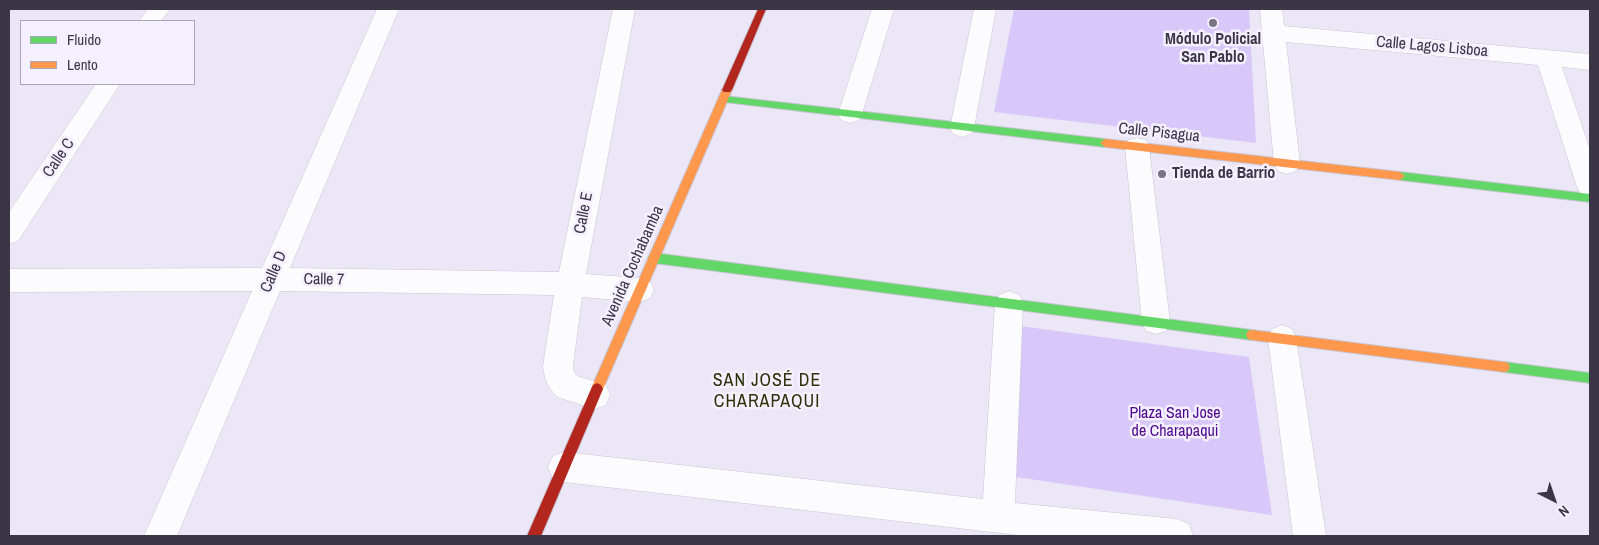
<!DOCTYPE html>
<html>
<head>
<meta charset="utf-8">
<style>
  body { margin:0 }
  #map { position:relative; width:1599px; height:545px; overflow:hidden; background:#ece7f7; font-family:"Archivo Narrow",sans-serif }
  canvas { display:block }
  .frame { position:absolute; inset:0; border:10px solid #3b3645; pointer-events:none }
  .legend { position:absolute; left:20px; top:20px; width:175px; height:65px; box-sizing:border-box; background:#f4f0ff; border:1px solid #aaa6b5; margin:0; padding:6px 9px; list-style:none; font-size:15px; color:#3b3645 }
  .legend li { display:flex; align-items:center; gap:10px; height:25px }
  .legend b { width:25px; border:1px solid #aaa6b5 }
  .north { position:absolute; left:1529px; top:475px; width:50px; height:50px; -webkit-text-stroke:4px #f4f0ff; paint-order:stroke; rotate:139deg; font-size:14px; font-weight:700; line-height:20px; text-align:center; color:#3b3645 }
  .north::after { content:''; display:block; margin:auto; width:18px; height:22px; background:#3b3645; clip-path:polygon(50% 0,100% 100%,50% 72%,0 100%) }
</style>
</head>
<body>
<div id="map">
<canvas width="1599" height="545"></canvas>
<div class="frame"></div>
<ul class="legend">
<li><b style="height:6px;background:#63d668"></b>Fluido</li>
<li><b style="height:6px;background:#ff974d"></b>Lento</li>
</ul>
<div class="north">N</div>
</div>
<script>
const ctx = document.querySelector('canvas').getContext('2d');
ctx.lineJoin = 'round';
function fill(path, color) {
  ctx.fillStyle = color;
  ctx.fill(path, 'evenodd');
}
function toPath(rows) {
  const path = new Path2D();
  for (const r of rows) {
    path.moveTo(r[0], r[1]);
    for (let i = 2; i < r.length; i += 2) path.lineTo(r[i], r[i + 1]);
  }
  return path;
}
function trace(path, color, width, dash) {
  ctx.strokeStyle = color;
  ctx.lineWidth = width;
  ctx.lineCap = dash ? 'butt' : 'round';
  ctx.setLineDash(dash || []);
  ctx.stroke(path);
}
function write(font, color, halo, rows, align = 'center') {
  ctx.font = font + ' "Archivo Narrow",sans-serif';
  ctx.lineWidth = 5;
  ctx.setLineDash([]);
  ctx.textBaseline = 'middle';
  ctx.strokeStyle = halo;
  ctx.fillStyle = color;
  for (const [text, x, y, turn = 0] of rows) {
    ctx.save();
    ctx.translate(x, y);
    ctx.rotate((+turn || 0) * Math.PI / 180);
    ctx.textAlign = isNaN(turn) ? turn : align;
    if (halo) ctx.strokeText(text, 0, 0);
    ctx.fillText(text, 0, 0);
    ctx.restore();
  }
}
const green = toPath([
  [1014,9,1249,9,1256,143,994,112],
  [1020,326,1249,357,1272,515,1016,477]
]);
const street = toPath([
  [148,9,170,9,161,21,139,21,148,9],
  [377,9,399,9,290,268,559,272,613,9,635,9,586,274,640,278,650,282,654,290,650,298,640,302,582,297,573,366,574,372,577,376,606,385,610,395,606,405,595,409,557,397,549,387,545,378,543,366,554,295,280,291,177,536,144,536,252,291,9,292,9,269,262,268,377,9],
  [872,9,894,9,862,114,859,120,850,123,841,120,838,114,872,9],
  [974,9,996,9,974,128,971,134,962,137,953,134,950,128,974,9],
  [1260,9,1282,9,1284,26,1590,54,1590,70,1562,67,1590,150,1590,197,1581,194,1577,187,1538,65,1286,42,1300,164,1296,171,1287,174,1278,171,1274,164,1260,9],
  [96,84,120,84,18,241,9,244,9,212,96,84],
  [1137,138,1146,140,1149,147,1170,322,1166,331,1156,334,1146,331,1142,322,1125,147,1128,140,1137,138],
  [1009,291,1019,295,1023,303,1015,503,1177,519,1189,524,1193,536,1026,536,564,482,553,478,548,467,553,456,564,452,983,499,995,303,999,295,1009,291],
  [1282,325,1292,329,1296,338,1326,536,1293,536,1268,338,1272,329,1282,325]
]);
const fast = toPath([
  [724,96,1105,139,1110,143,1105,147,724,102,719,99,724,96],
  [1400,172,1590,194,1590,202,1400,180,1395,176,1400,172],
  [654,253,1252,330,1256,331,1258,335,1256,339,1252,340,654,263,650,261,648,258,650,255,654,253],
  [1504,362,1590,373,1590,383,1504,372,1500,371,1498,367,1500,363,1504,362]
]);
const slow = toPath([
  [727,87,732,90,603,389,601,393,597,395,593,393,591,389,722,90,727,87],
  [1105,139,1400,172,1405,176,1400,180,1105,147,1100,143,1105,139],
  [1252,330,1504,362,1508,363,1510,367,1508,371,1504,372,1252,340,1248,339,1246,335,1248,331,1252,330]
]);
const jam = toPath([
  [758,9,766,9,732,90,730,92,724,92,722,90,758,9],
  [597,383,601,385,603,389,541,536,527,536,591,389,593,385,597,383]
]);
const markers = [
  [1213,23,5,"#797483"],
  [1162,174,5,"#797483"]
];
const poiNames = [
  ["Módulo Policial",1213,40],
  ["San Pablo",1213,58],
  ["Tienda de Barrio",1172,174,"left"]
];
const streetNames = [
  ["Calle Lagos Lisboa",1432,47,5],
  ["Calle Pisagua",1159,133,6],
  ["Calle C",59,158,-56],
  ["Calle E",584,213,-79],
  ["Avenida Cochabamba",633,266,-66],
  ["Calle D",274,272,-67],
  ["Calle 7",324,280,1]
];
const parkNames = [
  ["Plaza San Jose",1175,414],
  ["de Charapaqui",1175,432]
];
const neighbourhoodNames = [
  ["SAN JOSÉ DE",767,381],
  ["CHARAPAQUI",767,402]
];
fill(green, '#d8c8f9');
trace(street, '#c9c5d3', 1);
trace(fast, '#c9c5d3', 2);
trace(slow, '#c9c5d3', 2);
trace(jam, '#c9c5d3', 2);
fill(street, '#fcfbfe');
fill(fast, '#63d668');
fill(slow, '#ff974d');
fill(jam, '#b3261e');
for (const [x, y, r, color] of markers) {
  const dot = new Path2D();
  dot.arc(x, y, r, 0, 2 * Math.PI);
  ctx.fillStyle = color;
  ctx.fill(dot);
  trace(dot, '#f4f0ff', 2);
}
write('bold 16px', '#3b3645', '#f4f0ff', poiNames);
write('16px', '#3b3645', '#f4f0ff', streetNames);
write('16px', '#4e088d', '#f4f0ff', parkNames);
ctx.letterSpacing = '1px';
write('18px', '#2d340d', '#f4f0ff', neighbourhoodNames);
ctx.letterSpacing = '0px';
</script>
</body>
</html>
